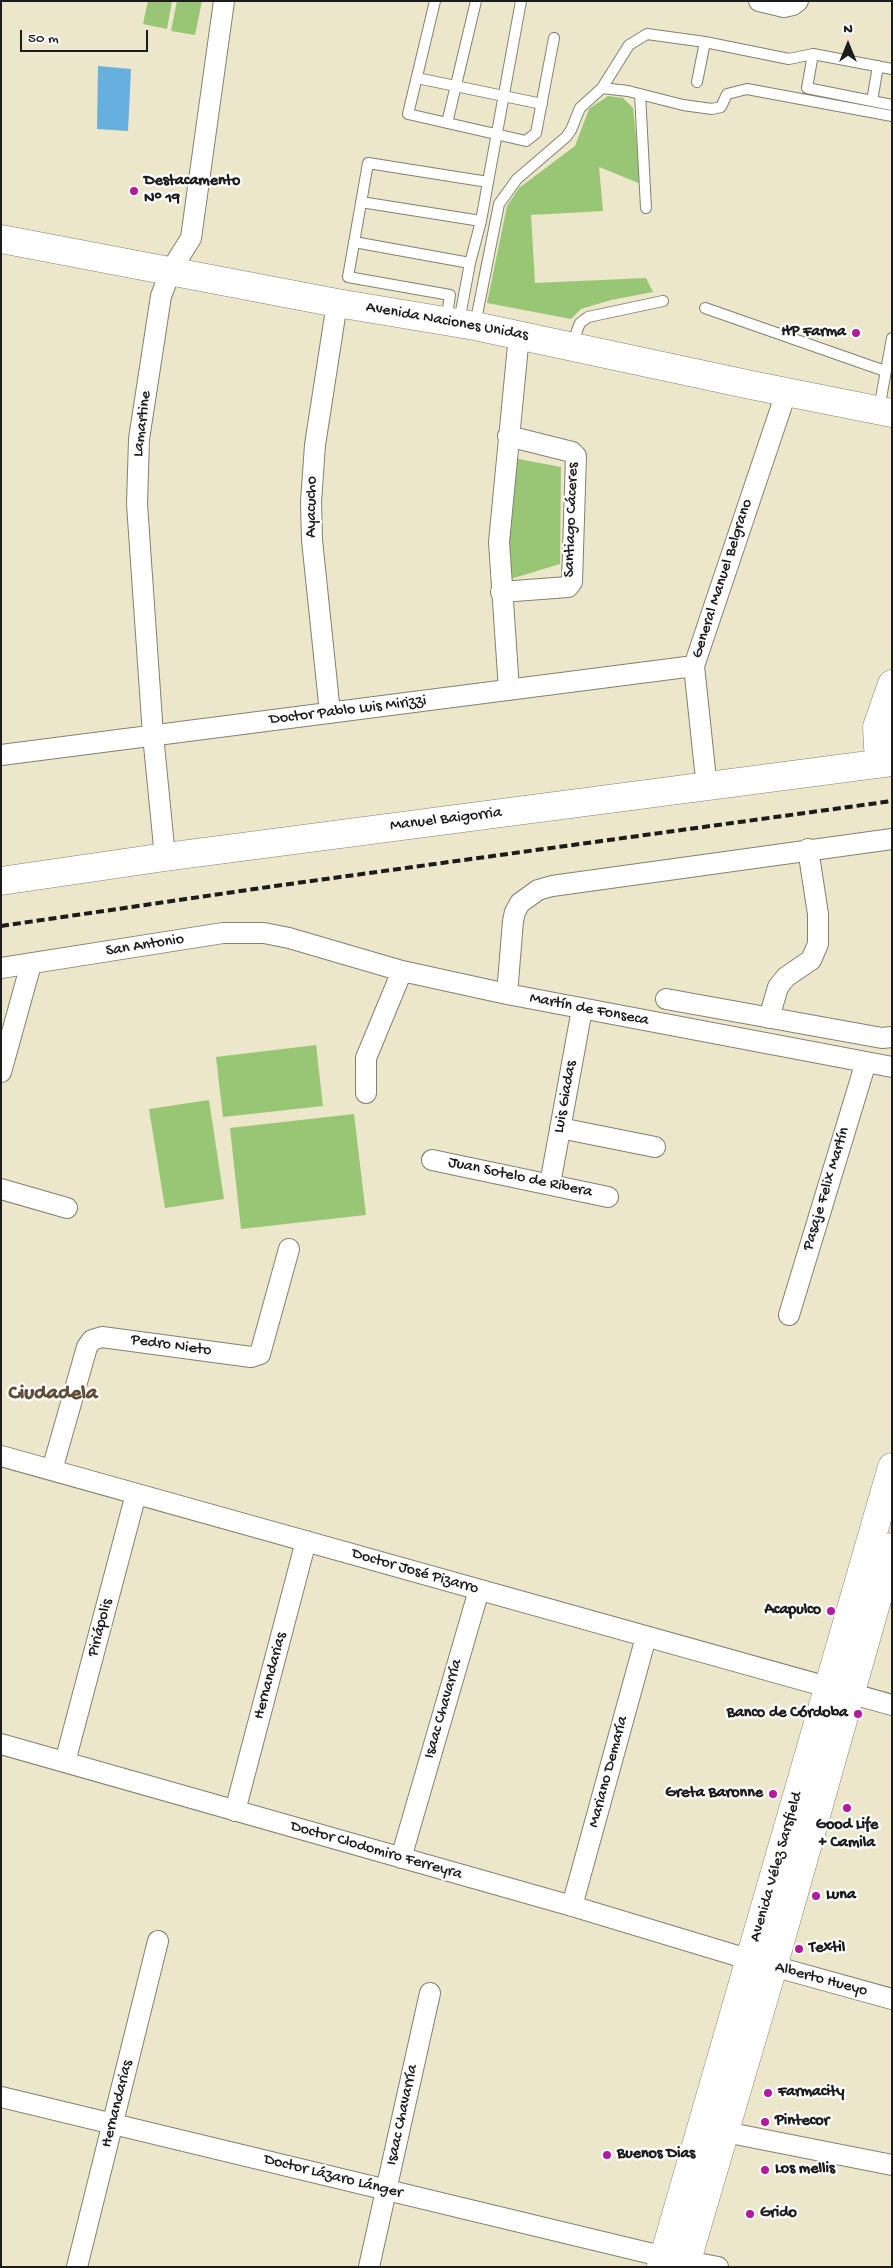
<!DOCTYPE html>
<html>
<head>
<meta charset="utf-8">
<style>
  body { margin:0 }
  #map { position:relative; width:893px; height:2268px; overflow:hidden; background:#ece6ca; font-family:"Gochi Hand",sans-serif }
  canvas { display:block }
  .frame { position:absolute; inset:0; border:2px solid #1c1c1c; pointer-events:none }
  .north { position:absolute; left:823px; top:20px; width:50px; height:50px; -webkit-text-stroke:4px #fff; paint-order:stroke; rotate:0deg; font-size:14px; font-weight:700; line-height:20px; text-align:center; color:#1c1c1c }
  .north::after { content:''; display:block; margin:auto; width:18px; height:22px; background:#1c1c1c; clip-path:polygon(50% 0,100% 100%,50% 72%,0 100%) }
  .scale { position:absolute; left:20px; top:30px; width:128px; height:22px; box-sizing:border-box; border:2px solid #1c1c1c; border-top:0; padding-left:6px; font-size:15px; line-height:18px; white-space:nowrap; color:#1c1c1c; -webkit-text-stroke:4px #fff; paint-order:stroke }
</style>
</head>
<body>
<div id="map">
<canvas width="893" height="2268"></canvas>
<div class="frame"></div>
<div class="north">N</div>
<div class="scale">50 m</div>
</div>
<script>
const ctx = document.querySelector('canvas').getContext('2d');
ctx.lineJoin = 'round';
function fill(path, color) {
  ctx.fillStyle = color;
  ctx.fill(path, 'evenodd');
}
function toPath(rows) {
  const path = new Path2D();
  for (const r of rows) {
    path.moveTo(r[0], r[1]);
    for (let i = 2; i < r.length; i += 2) path.lineTo(r[i], r[i + 1]);
  }
  return path;
}
function trace(path, color, width, dash) {
  ctx.strokeStyle = color;
  ctx.lineWidth = width;
  ctx.lineCap = dash ? 'butt' : 'round';
  ctx.setLineDash(dash || []);
  ctx.stroke(path);
}
function write(font, color, halo, rows, align = 'center') {
  ctx.font = font + ' "Gochi Hand",sans-serif';
  ctx.lineWidth = 4.5;
  ctx.setLineDash([]);
  ctx.textBaseline = 'middle';
  ctx.strokeStyle = halo;
  ctx.fillStyle = color;
  for (const [text, x, y, turn = 0] of rows) {
    ctx.save();
    ctx.translate(x, y);
    ctx.rotate((+turn || 0) * Math.PI / 180);
    ctx.textAlign = isNaN(turn) ? turn : align;
    if (halo) ctx.strokeText(text, 0, 0);
    ctx.fillText(text, 0, 0);
    ctx.restore();
  }
}
const green = toPath([
  [148,1,172,1,167,29,143,24],
  [177,1,202,1,195,35,171,31],
  [608,96,623,98,633,108,641,184,599,167,603,211,531,215,535,283,646,278,653,292,611,300,581,309,571,319,487,303,507,206,519,188,575,146,589,109],
  [513,458,561,467,560,564,507,580],
  [316,1045,323,1106,223,1117,216,1057],
  [209,1100,224,1199,165,1208,149,1109],
  [354,1114,366,1215,241,1229,230,1128]
]);
const water = toPath([
  [98,66,131,69,128,131,97,129]
]);
const service = toPath([
  [435,1,408,114,526,141,536,133,554,38],
  [813,54,807,88,872,101],
  [878,66,872,101,892,105],
  [417,78,542,104],
  [697,82,705,42],
  [602,88,628,91,683,105,712,109,721,107,727,94,747,89,892,116],
  [640,94,646,208],
  [447,123,476,1],
  [488,182,521,1],
  [361,202,481,221],
  [354,242,470,263],
  [705,308,885,371],
  [446,321,450,295,348,277,368,163,488,182,481,221,470,263,459,322],
  [475,325,499,204,517,179,566,137,571,130,580,108,602,88,629,45,647,34,705,42,789,59,813,54,892,69],
  [571,346,580,323,588,317,663,301],
  [879,409,892,338]
]);
const minor = toPath([
  [759,1,784,7,793,5,798,1],
  [501,592,568,587,572,582,576,456,572,452,508,436],
  [509,690,499,542,519,335],
  [330,713,312,540,311,502,315,445,337,303],
  [1,755,694,666],
  [705,770,694,666,786,393],
  [165,857,153,735,137,504,139,439,161,296,171,270,191,238,224,1],
  [1,968,223,933,264,933,289,938,402,971,507,994,892,1067],
  [507,994,513,921,515,912,520,903,538,890,552,886,892,839],
  [666,999,882,1038,892,1037],
  [769,1018,778,987,786,977,811,960,818,944,818,914,808,849],
  [1,1072,31,964],
  [366,1093,366,1058,402,971],
  [560,1128,655,1147],
  [432,1160,608,1197],
  [550,1184,582,1009],
  [1,1189,67,1208],
  [789,1315,866,1062],
  [1,1456,892,1705],
  [52,1470,87,1347,92,1340,102,1337,251,1357,260,1354,289,1249],
  [1,1744,572,1906,751,1960,892,1999],
  [65,1762,136,1494],
  [235,1811,306,1541],
  [401,1858,479,1590],
  [572,1906,646,1637],
  [1,2097,665,2257,718,2267],
  [725,2132,892,2165],
  [77,2267,158,1941],
  [369,2267,430,1993]
]);
const secondary = toPath([
  [1,239,337,303,475,326,751,385,892,413],
  [878,747,877,727,892,684],
  [1,881,165,857,892,762],
  [661,2267,892,1467],
  [685,2267,773,1967,892,1547]
]);
const rail = toPath([
  [1,926,275,886,892,801]
]);
const markers = [
  [134,191,5,"#b5179e"],
  [856,333,5,"#b5179e"],
  [831,1611,5,"#b5179e"],
  [858,1714,5,"#b5179e"],
  [773,1794,5,"#b5179e"],
  [847,1808,5,"#b5179e"],
  [816,1896,5,"#b5179e"],
  [799,1949,5,"#b5179e"],
  [768,2093,5,"#b5179e"],
  [765,2122,5,"#b5179e"],
  [607,2155,5,"#b5179e"],
  [765,2170,5,"#b5179e"],
  [750,2214,5,"#b5179e"]
];
const poiNames = [
  ["Destacamento",144,182],
  ["N° 19",144,200],
  ["HP Farma",846,333,"right"],
  ["Acapulco",821,1611,"right"],
  ["Banco de Córdoba",848,1714,"right"],
  ["Greta Baronne",763,1794,"right"],
  ["Good Life",847,1826,"center"],
  ["+ Camila",847,1844,"center"],
  ["Luna",826,1896],
  ["Textil",809,1949],
  ["Farmacity",778,2093],
  ["Pintecor",775,2122],
  ["Buenos Dias",617,2155],
  ["Los mellis",775,2170],
  ["Grido",760,2214]
];
const streetNames = [
  ["Avenida Naciones Unidas",447,322,10],
  ["Lamartine",143,424,-83],
  ["Ayacucho",313,507,-90],
  ["Santiago Cáceres",572,520,-88],
  ["General Manuel Belgrano",723,579,-72],
  ["Doctor Pablo Luis Mirizzi",348,711,-7],
  ["Manuel Baigorria",446,820,-7],
  ["San Antonio",145,946,-9],
  ["Martín de Fonseca",589,1010,11],
  ["Luis Giadas",566,1097,-80],
  ["Juan Sotelo de Ribera",520,1178,12],
  ["Pasaje Felix Martín",827,1189,-73],
  ["Pedro Nieto",171,1346,8],
  ["Doctor José Pizarro",415,1572,16],
  ["Piriápolis",101,1628,-75],
  ["Hernandarias",271,1676,-75],
  ["Isaac Chavarría",444,1709,-74],
  ["Mariano Demaría",609,1772,-75],
  ["Doctor Clodomiro Ferreyra",376,1851,16],
  ["Avenida Vélez Sarsfield",777,1867,-74],
  ["Alberto Hueyo",821,1980,15],
  ["Hernandarias",118,2104,-76],
  ["Isaac Chavarría",403,2115,-78],
  ["Doctor Lázaro Lánger",333,2177,14]
];
const districtNames = [
  ["Ciudadela",53,1395]
];
fill(green, '#99c674');
fill(water, '#67afdf');
trace(service, '#848173', 12);
trace(minor, '#848173', 22);
trace(secondary, '#848173', 29);
trace(service, '#fff', 10);
trace(minor, '#fff', 20);
trace(secondary, '#fff', 28);
trace(rail, '#1c1c1c', 4, [8, 4]);
for (const [x, y, r, color] of markers) {
  const dot = new Path2D();
  dot.arc(x, y, r, 0, 2 * Math.PI);
  ctx.fillStyle = color;
  ctx.fill(dot);
  trace(dot, '#fff', 2);
}
write('bold 16px', '#1c1c1c', '#fff', poiNames, 'left');
write('16px', '#1c1c1c', '#fff', streetNames);
write('bold 21px', '#604c36', '#fff', districtNames);
</script>
</body>
</html>
